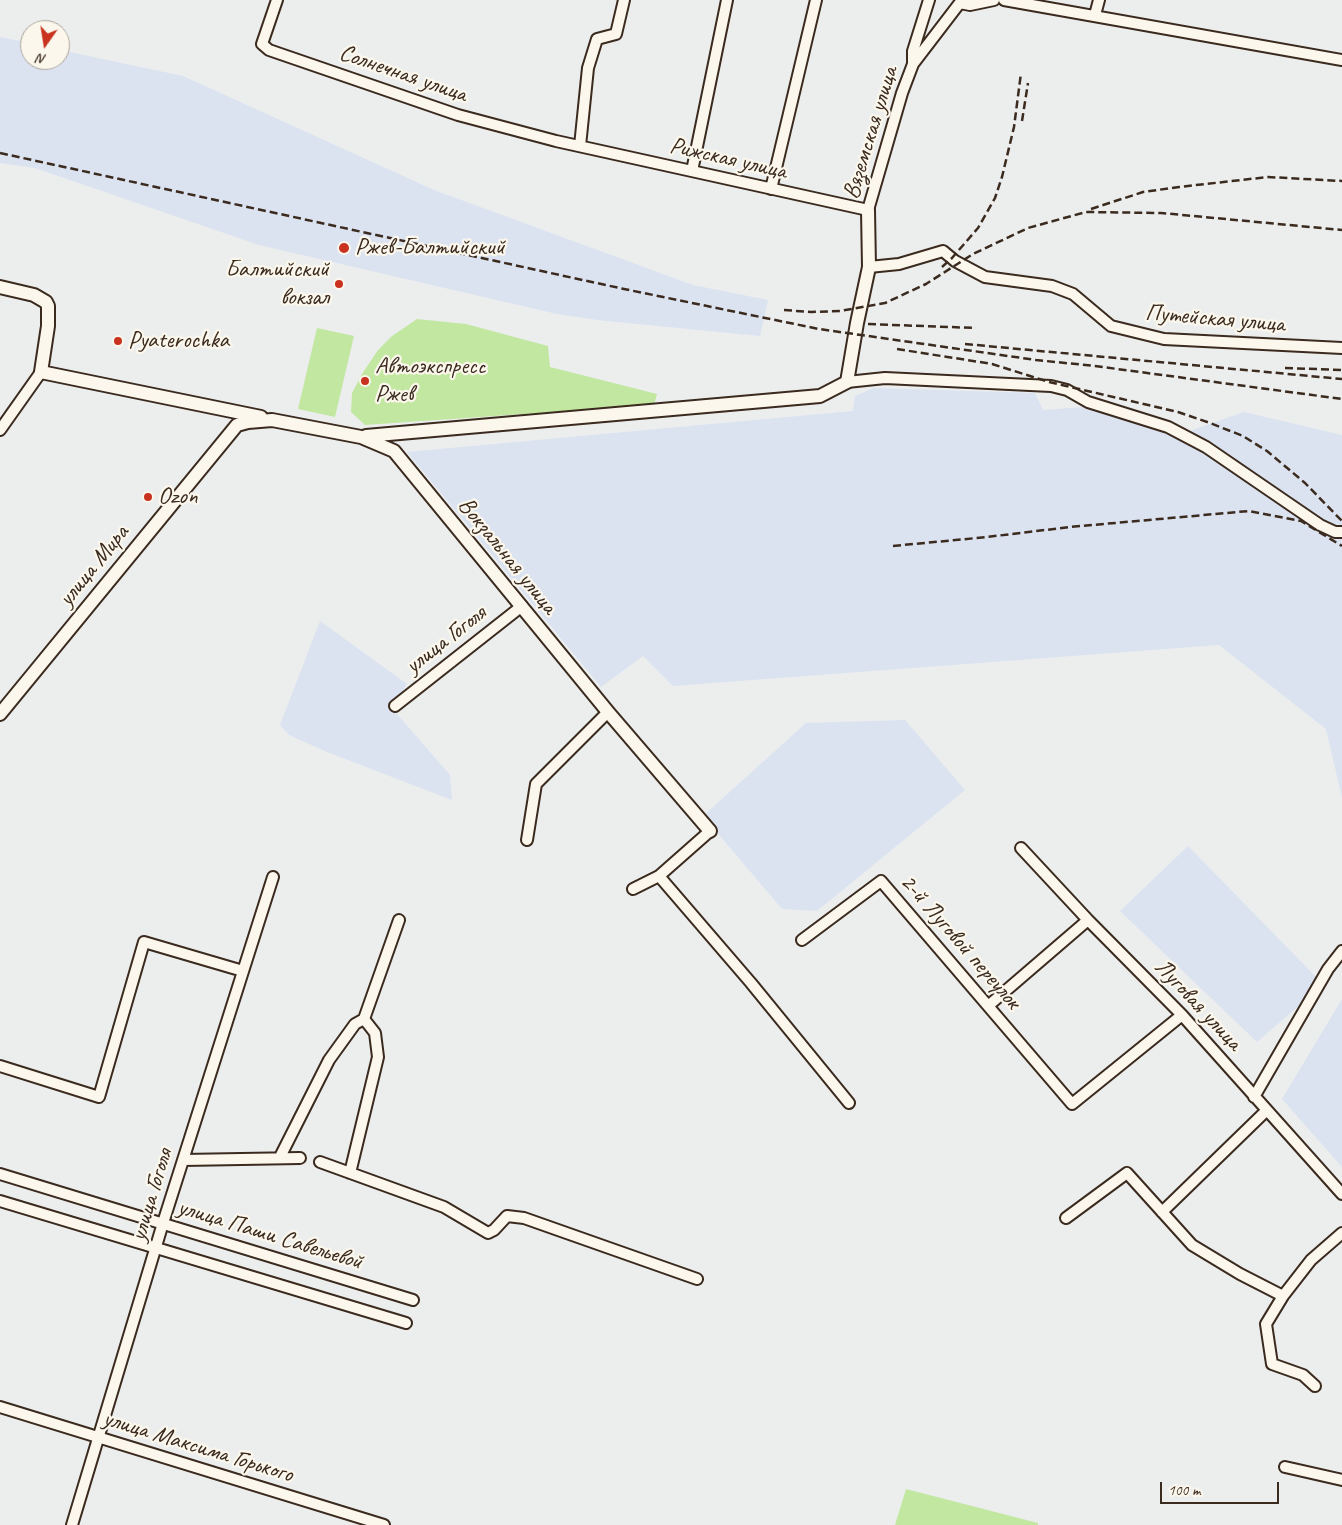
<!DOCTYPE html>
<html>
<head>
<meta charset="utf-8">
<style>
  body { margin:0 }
  #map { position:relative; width:1342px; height:1525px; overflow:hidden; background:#eceeee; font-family:Caveat,sans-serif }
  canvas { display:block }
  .north { position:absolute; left:20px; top:20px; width:50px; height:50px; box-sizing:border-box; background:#fbf7ec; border:1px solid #aea59a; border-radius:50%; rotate:193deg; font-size:14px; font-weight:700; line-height:20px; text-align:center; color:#3b2a1e }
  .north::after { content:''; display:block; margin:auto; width:18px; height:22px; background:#c8321e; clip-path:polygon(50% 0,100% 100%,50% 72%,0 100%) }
  .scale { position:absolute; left:1160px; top:1482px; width:119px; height:22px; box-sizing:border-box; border:2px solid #3b2a1e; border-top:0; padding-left:6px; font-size:15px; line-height:18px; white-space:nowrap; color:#3b2a1e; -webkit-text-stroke:4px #fbf7ec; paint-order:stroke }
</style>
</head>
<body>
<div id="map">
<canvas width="1342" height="1525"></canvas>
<div class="north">N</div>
<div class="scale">100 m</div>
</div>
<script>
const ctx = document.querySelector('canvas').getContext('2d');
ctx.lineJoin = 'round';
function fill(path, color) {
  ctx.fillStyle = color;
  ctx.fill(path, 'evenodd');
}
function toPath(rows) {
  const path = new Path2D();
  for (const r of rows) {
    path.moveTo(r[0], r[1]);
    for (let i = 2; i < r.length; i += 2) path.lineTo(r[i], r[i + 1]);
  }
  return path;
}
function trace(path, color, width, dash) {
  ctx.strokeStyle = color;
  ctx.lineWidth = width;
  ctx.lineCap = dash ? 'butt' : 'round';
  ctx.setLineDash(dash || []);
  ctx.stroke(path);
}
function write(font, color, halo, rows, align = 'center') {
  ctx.font = font + ' Caveat,sans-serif';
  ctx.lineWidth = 4.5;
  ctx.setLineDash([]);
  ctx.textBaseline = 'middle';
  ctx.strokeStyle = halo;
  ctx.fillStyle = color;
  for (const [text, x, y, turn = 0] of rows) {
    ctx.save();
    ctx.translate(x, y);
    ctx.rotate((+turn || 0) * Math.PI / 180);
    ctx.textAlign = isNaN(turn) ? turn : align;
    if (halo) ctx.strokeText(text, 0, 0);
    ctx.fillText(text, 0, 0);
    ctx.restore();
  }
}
const built = toPath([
  [0,37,30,43,30,60,60,60,60,50,183,76,434,190,693,285,768,300,760,336,597,320,557,314,259,245,35,168,0,163],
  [874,388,1035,393,1043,410,1083,407,1178,435,1244,412,1342,435,1342,798,1326,729,1219,645,673,686,643,656,601,687,407,452,853,411,855,396],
  [320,621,407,684,391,707,450,775,452,800,327,752,289,735,280,725],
  [905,720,965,790,817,911,782,909,703,816,806,723],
  [1188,846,1316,977,1301,1004,1257,1042,1120,911],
  [1342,999,1342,1167,1282,1099]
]);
const green = toPath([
  [417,319,466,324,548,346,550,367,657,394,654,405,365,425,351,412,352,393,362,374,378,350,392,336],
  [317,328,354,336,335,417,298,409],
  [906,1489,1038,1523,1038,1525,895,1525]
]);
const minor = toPath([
  [277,0,262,44,269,50,458,115,556,141,868,210,902,93,913,64,962,0],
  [1004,0,1342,60],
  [960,3,970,5,994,0],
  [1095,15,1099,0],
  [913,64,913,51,929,0],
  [580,146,588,68,597,39,616,34,624,0],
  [692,171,727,0],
  [771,189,816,0],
  [869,267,899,264,943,251,955,261,985,277,1052,286,1073,294,1111,326,1164,339,1342,348],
  [847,382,885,378,1051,386,1067,390,1088,402,1168,427,1206,447,1320,525,1335,532,1342,532],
  [0,430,41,372],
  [395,706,522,606],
  [527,840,536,784,608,712],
  [1021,848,1088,920,1182,1015,1342,1194],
  [659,876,751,983,849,1103],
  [633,889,659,876,710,831],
  [802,940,881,881,1072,1104,1182,1015],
  [988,1006,1088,920],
  [0,1066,99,1097,144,942,243,971],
  [1254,1097,1328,969,1342,951],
  [280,1157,329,1060,355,1024,364,1019,399,920],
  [183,1160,300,1158],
  [320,1162,444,1207,488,1233,494,1230,507,1216,524,1218,697,1279],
  [350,1173,378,1057,375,1033,364,1019],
  [0,1174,413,1300],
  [0,1201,406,1323],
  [1162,1212,1267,1110],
  [1066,1218,1127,1173,1192,1245,1240,1274,1283,1296,1266,1324,1272,1364,1303,1375,1315,1386],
  [1283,1296,1311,1260,1342,1233],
  [0,1407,384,1525],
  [1285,1467,1342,1480],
  [72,1525,163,1223,273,877]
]);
const tertiary = toPath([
  [0,287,34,295,46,302,48,306,48,326,41,372,261,417],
  [366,436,820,396,847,382,857,323,869,267,868,210],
  [0,714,237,425,248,422,272,420,361,437,394,451,608,712,710,831]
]);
const rail = toPath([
  [1022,121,1028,83],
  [0,153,624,289,819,329,1036,360,1095,366,1342,399],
  [1091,209,1143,192,1179,187,1268,177,1342,181],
  [942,267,952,258,978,228,995,198,1002,177,1014,127,1021,73],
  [784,310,811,312,840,311,885,303,926,284,973,254,1028,228,1086,212,1161,213,1342,230],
  [868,324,976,328],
  [965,344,1342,379],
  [897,349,992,364,1049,382,1178,412,1210,423,1243,436,1267,451,1305,483,1342,521],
  [1285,368,1342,370],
  [893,546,987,537,1070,527,1249,511,1301,521,1342,546]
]);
const markers = [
  [344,248,6,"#c8321e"],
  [339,284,5,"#c8321e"],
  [118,341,5,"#c8321e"],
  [365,381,5,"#c8321e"],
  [148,497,5,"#c8321e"]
];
const streetNames = [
  ["Солнечная улица",403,74,19],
  ["Вяземская улица",871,133,-73],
  ["Рижская улица",728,159,13],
  ["Путейская улица",1215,319,5],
  ["Вокзальная улица",507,556,51],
  ["улица Мира",94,566,-51],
  ["улица Гоголя",446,640,-38],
  ["2-й Луговой переулок",960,942,49],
  ["Луговая улица",1198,1005,47],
  ["улица Гоголя",152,1195,-73],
  ["улица Паши Савельевой",270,1235,17],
  ["улица Максима Горького",198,1447,17]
];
const poiNames = [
  ["Ржев-Балтийский",355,248],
  ["Балтийский",329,270,"right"],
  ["вокзал",329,298,"right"],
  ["Pyaterochka",128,341],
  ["Автоэкспресс",375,367],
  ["Ржев",375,395],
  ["Ozon",158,497]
];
fill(built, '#dbe3f1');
fill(green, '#c2e7a1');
trace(minor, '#3b2a1e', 14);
trace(tertiary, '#3b2a1e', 16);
trace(minor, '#fbf7ec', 10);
trace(tertiary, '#fbf7ec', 12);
trace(rail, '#3b2a1e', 2.5, [8, 4]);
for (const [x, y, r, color] of markers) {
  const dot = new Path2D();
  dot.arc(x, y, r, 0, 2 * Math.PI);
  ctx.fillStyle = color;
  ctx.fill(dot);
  trace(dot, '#fbf7ec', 2);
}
write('24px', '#3b2a1e', '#fbf7ec', streetNames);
write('24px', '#3b2a1e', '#fbf7ec', poiNames, 'left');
</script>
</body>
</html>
